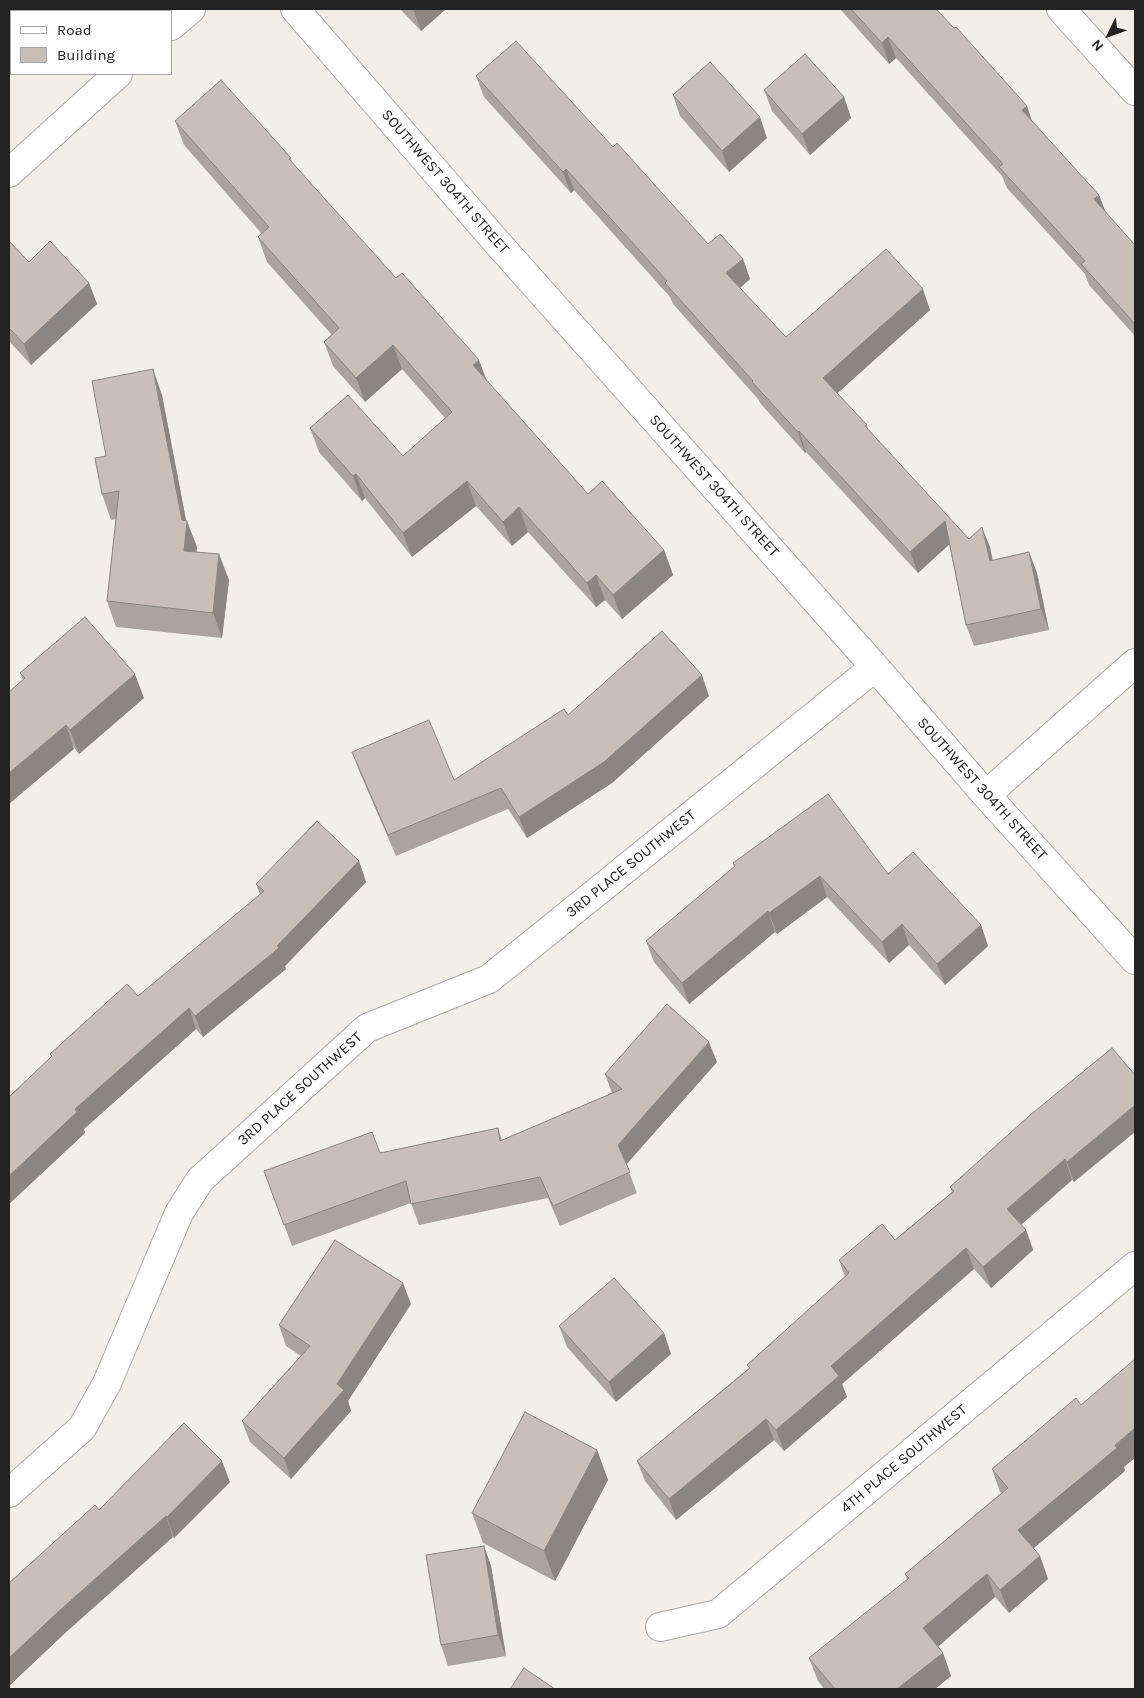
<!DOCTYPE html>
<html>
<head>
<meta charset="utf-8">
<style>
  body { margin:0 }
  #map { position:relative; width:1144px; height:1698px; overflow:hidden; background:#f2efe9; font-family:Karla,sans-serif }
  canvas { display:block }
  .frame { position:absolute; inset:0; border:10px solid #222; pointer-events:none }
  .legend { position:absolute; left:10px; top:10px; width:162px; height:65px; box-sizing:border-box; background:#fff; border:1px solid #a7a7a7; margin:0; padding:6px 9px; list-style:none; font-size:15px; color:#222 }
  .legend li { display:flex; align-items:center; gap:10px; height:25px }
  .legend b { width:25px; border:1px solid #a7a7a7 }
  .north { position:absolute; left:1084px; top:10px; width:50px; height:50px; -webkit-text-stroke:4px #fff; paint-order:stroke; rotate:228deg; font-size:14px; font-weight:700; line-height:20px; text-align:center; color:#222 }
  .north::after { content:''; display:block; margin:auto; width:18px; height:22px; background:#222; clip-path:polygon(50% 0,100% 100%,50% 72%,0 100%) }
</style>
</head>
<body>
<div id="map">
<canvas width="1144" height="1698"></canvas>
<div class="frame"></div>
<ul class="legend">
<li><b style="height:6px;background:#fff"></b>Road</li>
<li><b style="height:14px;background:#c7bfb8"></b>Building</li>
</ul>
<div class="north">N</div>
</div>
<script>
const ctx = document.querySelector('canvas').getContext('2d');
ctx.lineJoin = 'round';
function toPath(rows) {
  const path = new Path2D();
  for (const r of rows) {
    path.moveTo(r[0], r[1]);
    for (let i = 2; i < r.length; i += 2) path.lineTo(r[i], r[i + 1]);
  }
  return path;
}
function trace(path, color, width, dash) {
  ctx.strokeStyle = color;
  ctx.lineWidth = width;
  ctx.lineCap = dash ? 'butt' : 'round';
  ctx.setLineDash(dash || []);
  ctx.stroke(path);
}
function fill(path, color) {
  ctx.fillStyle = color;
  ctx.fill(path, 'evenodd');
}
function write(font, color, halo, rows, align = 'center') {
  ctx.font = font + ' Karla,sans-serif';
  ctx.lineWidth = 5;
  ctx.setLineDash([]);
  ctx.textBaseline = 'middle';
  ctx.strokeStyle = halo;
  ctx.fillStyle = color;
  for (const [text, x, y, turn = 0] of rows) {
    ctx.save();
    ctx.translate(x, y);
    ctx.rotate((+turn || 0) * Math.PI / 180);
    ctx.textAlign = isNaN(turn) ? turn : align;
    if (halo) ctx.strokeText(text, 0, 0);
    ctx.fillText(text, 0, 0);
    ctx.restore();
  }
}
const minor = toPath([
  [295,9,494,239,875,667,986,795,1135,960],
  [1061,9,1135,91],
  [171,26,191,9],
  [9,173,118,74],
  [986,795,1135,663],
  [9,1493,82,1428,107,1383,179,1213,200,1180,367,1028,489,979,875,667],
  [660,1627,718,1614,1135,1266]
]);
const wall = toPath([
  [12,9,72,9,73,10,65,11,13,11],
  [400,9,446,9,421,31],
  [840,9,936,9,1032,121,1099,195,1105,211,1135,245,1135,336,1089,285,1085,274,1007,188,1002,176,896,58,889,64],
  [476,76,613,147,708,244,743,259,750,279,740,288,786,337,930,310,837,393,867,425,868,430,969,539,990,547,992,560,1029,552,1037,573,1049,630,974,646,966,625,949,544,918,573,806,452,805,453,760,403,758,399,673,304,670,297,574,190,571,193,484,97],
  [764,90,844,97,851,118,810,155,772,111],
  [673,95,767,138,729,172,680,116],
  [175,121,291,158,292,163,588,494,664,550,673,575,622,619,605,600,596,607,528,532,512,546,476,506,412,557,365,498,362,501,319,452,310,428,403,456,445,418,402,369,365,402,333,366,324,342,332,335,267,262,258,237,262,234,184,145],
  [9,241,29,262,89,283,97,304,31,365,9,341],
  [162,395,186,521,197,547,196,552,229,580,222,638,116,627,107,601,116,519,111,520,102,494,106,456],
  [20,673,144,698,79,754,23,680],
  [709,696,612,783,527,838,508,809,396,856,360,773,352,752,454,780,568,715],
  [359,861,366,882,285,966,286,969,203,1037,196,1029,84,1129,85,1133,9,1204,9,1097,51,1057,50,1054,138,996,260,895,256,884],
  [733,863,888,874,981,925,988,946,945,985,909,945,889,963,827,897,777,934,775,932,689,1004,654,962,646,941,734,867],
  [1112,1048,1074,1182,1072,1180,1021,1225,1026,1230,1033,1250,991,1288,974,1269,842,1384,847,1397,784,1451,774,1440,676,1520,645,1481,637,1461,749,1368,747,1365,845,1277,839,1260,895,1240,952,1192,950,1187],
  [717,1062,626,1164,637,1193,560,1226,548,1198,419,1225,411,1203,292,1246,264,1171,380,1153,498,1128,502,1140,612,1093,605,1074],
  [411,1304,348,1401,351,1411,291,1479,250,1442,242,1421,301,1356,286,1346,279,1325],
  [559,1326,664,1333,671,1354,616,1402,567,1347],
  [597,1450,608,1480,555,1581,483,1543,472,1513],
  [1124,1467,1125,1471,1033,1548,1040,1556,1048,1579,1009,1613,995,1597,938,1646,943,1653,951,1676,935,1689,824,1689,818,1681,809,1658,907,1580,905,1574,1001,1493,1000,1492,992,1469],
  [230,1482,174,1538,173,1537,65,1633,9,1686,9,1583,99,1510],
  [484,1546,491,1566,506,1656,448,1666,441,1645]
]);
const shadedWall = toPath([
  [413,9,446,9,421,31],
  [888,37,896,58,889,64,882,43],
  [844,97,851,118,810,155,802,134],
  [1027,106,1034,127,1022,110],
  [760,117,767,138,729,172,722,151],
  [566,169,574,190,571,193,563,172],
  [1099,195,1107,216,1094,199],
  [743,259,750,279,734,293,726,273],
  [89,283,97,304,31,365,24,344],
  [923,289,930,310,831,399,823,378],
  [393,345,402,369,365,402,356,378],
  [479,360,488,384,473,365],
  [153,369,162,395,187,525,187,521,197,547,194,576,184,551,182,520],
  [799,431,806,452,805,453,798,432],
  [356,474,365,498,362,501,353,476],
  [467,481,476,506,412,557,403,533],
  [519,507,528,532,512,546,503,522],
  [945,521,952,542,918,573,910,552],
  [982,527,990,547,997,582,990,561],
  [664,550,673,575,622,619,613,595],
  [1029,552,1037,573,1049,630,1041,609],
  [219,554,229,580,222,638,213,613],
  [596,575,605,600,596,607,587,583],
  [135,674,144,698,79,754,70,730],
  [702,675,709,696,612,783,527,838,519,817],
  [66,725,74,749,9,804,9,773],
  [359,861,366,882,285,966,286,969,203,1037,195,1016,277,946],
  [820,876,827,897,777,934,769,913],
  [768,911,775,932,689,1004,682,983],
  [902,924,909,945,889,963,882,942],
  [981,925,988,946,945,985,937,964],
  [189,1008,196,1029,84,1129,85,1133,9,1204,9,1176,75,1109],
  [709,1042,717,1062,625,1166,618,1145],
  [1135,1105,1135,1132,1074,1182,1067,1162],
  [1065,1159,1072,1180,1015,1230,1007,1209],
  [1026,1230,1033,1250,991,1288,983,1267],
  [966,1248,974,1269,842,1384,847,1397,784,1451,776,1430,831,1366],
  [403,1283,411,1304,348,1401,351,1411,291,1479,284,1458,337,1384],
  [664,1333,671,1354,616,1402,609,1382],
  [766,1419,774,1440,676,1520,669,1499],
  [1135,1428,1135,1458,1124,1467,1125,1471,1027,1554,1018,1530],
  [597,1450,608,1480,555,1581,544,1551],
  [222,1461,230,1482,174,1538,167,1517],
  [166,1516,173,1537,65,1633,9,1686,9,1658,58,1612],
  [484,1546,491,1566,506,1656,498,1635],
  [1040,1556,1048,1579,1009,1613,1000,1590],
  [987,1574,995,1597,932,1652,923,1628],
  [943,1653,951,1676,935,1689,897,1689]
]);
const building = toPath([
  [851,9,936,9,954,28,956,27,1027,106,1022,110,1099,195,1094,199,1135,245,1135,324,1081,264,1085,261,999,167,1003,164,888,37,882,43,851,9],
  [516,41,613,147,617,143,708,244,720,234,743,259,726,273,786,337,886,249,923,289,823,378,867,425,865,426,969,539,982,527,990,561,1029,552,1041,609,966,625,945,521,910,552,799,431,798,432,752,382,753,381,665,283,667,281,566,169,563,172,476,76,516,41],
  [805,54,844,97,802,134,764,90,805,54],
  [710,62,760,117,722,151,673,95,710,62],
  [221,80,291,158,289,159,396,278,402,273,479,360,473,365,588,494,602,481,664,550,613,595,596,575,587,583,519,507,503,522,467,481,403,533,356,474,353,476,310,428,348,395,403,456,452,412,393,345,356,378,324,342,339,328,258,237,269,227,175,121,221,80],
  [9,241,29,262,50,241,89,283,24,344,9,328,9,241],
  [153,369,182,520,187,521,184,551,219,554,213,613,107,601,119,491,102,494,95,458,106,456,92,381,153,369],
  [85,617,135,674,70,730,66,725,9,773,9,692,25,678,20,673,85,617],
  [662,631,702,675,604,762,519,817,501,788,388,835,352,752,429,720,454,780,564,709,568,715,662,631],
  [828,794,888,874,913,852,981,925,937,964,902,924,882,942,820,876,769,913,768,911,682,983,646,941,735,866,733,863,828,794],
  [317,821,359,861,277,946,279,948,195,1016,189,1008,75,1109,77,1112,9,1176,9,1097,52,1056,50,1054,127,984,138,996,264,891,256,884,317,821],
  [667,1004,709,1042,618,1145,630,1172,553,1206,540,1177,411,1204,406,1181,284,1225,264,1171,372,1132,380,1153,498,1128,500,1141,622,1089,605,1074,667,1004],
  [1112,1048,1135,1075,1135,1105,1067,1162,1065,1159,1007,1209,1026,1230,983,1267,966,1248,831,1366,839,1376,776,1430,766,1419,669,1499,637,1461,750,1368,747,1365,849,1273,839,1260,882,1224,895,1240,954,1191,950,1187,1029,1116,1112,1048],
  [335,1240,403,1283,337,1384,344,1390,284,1458,242,1421,310,1346,279,1325,335,1240],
  [614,1278,664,1333,609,1382,559,1326,614,1278],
  [1135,1359,1135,1428,1115,1445,1117,1448,1018,1530,1040,1556,1000,1590,987,1574,923,1628,943,1653,897,1689,835,1689,809,1658,909,1578,905,1574,1008,1488,992,1469,1076,1398,1081,1405,1135,1359],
  [525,1412,597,1450,544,1551,472,1513,525,1412],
  [184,1423,222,1461,167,1517,166,1516,58,1612,9,1658,9,1583,95,1505,99,1510,184,1423],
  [484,1546,498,1635,441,1645,426,1555,484,1546],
  [524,1668,555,1689,510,1689,524,1668]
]);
const streetNames = [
  ["SOUTHWEST 304TH STREET",445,182,49],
  ["SOUTHWEST 304TH STREET",714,486,48],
  ["SOUTHWEST 304TH STREET",982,789,48],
  ["3RD PLACE SOUTHWEST",631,864,-39],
  ["3RD PLACE SOUTHWEST",300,1089,-42],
  ["4TH PLACE SOUTHWEST",904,1459,-40]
];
trace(minor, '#a9a9a9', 30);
trace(minor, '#fff', 28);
fill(wall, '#aba49e');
fill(shadedWall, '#8b8681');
fill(building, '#c7bfb8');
trace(building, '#8b8681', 1);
write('15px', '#222', '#fff', streetNames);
</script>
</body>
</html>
